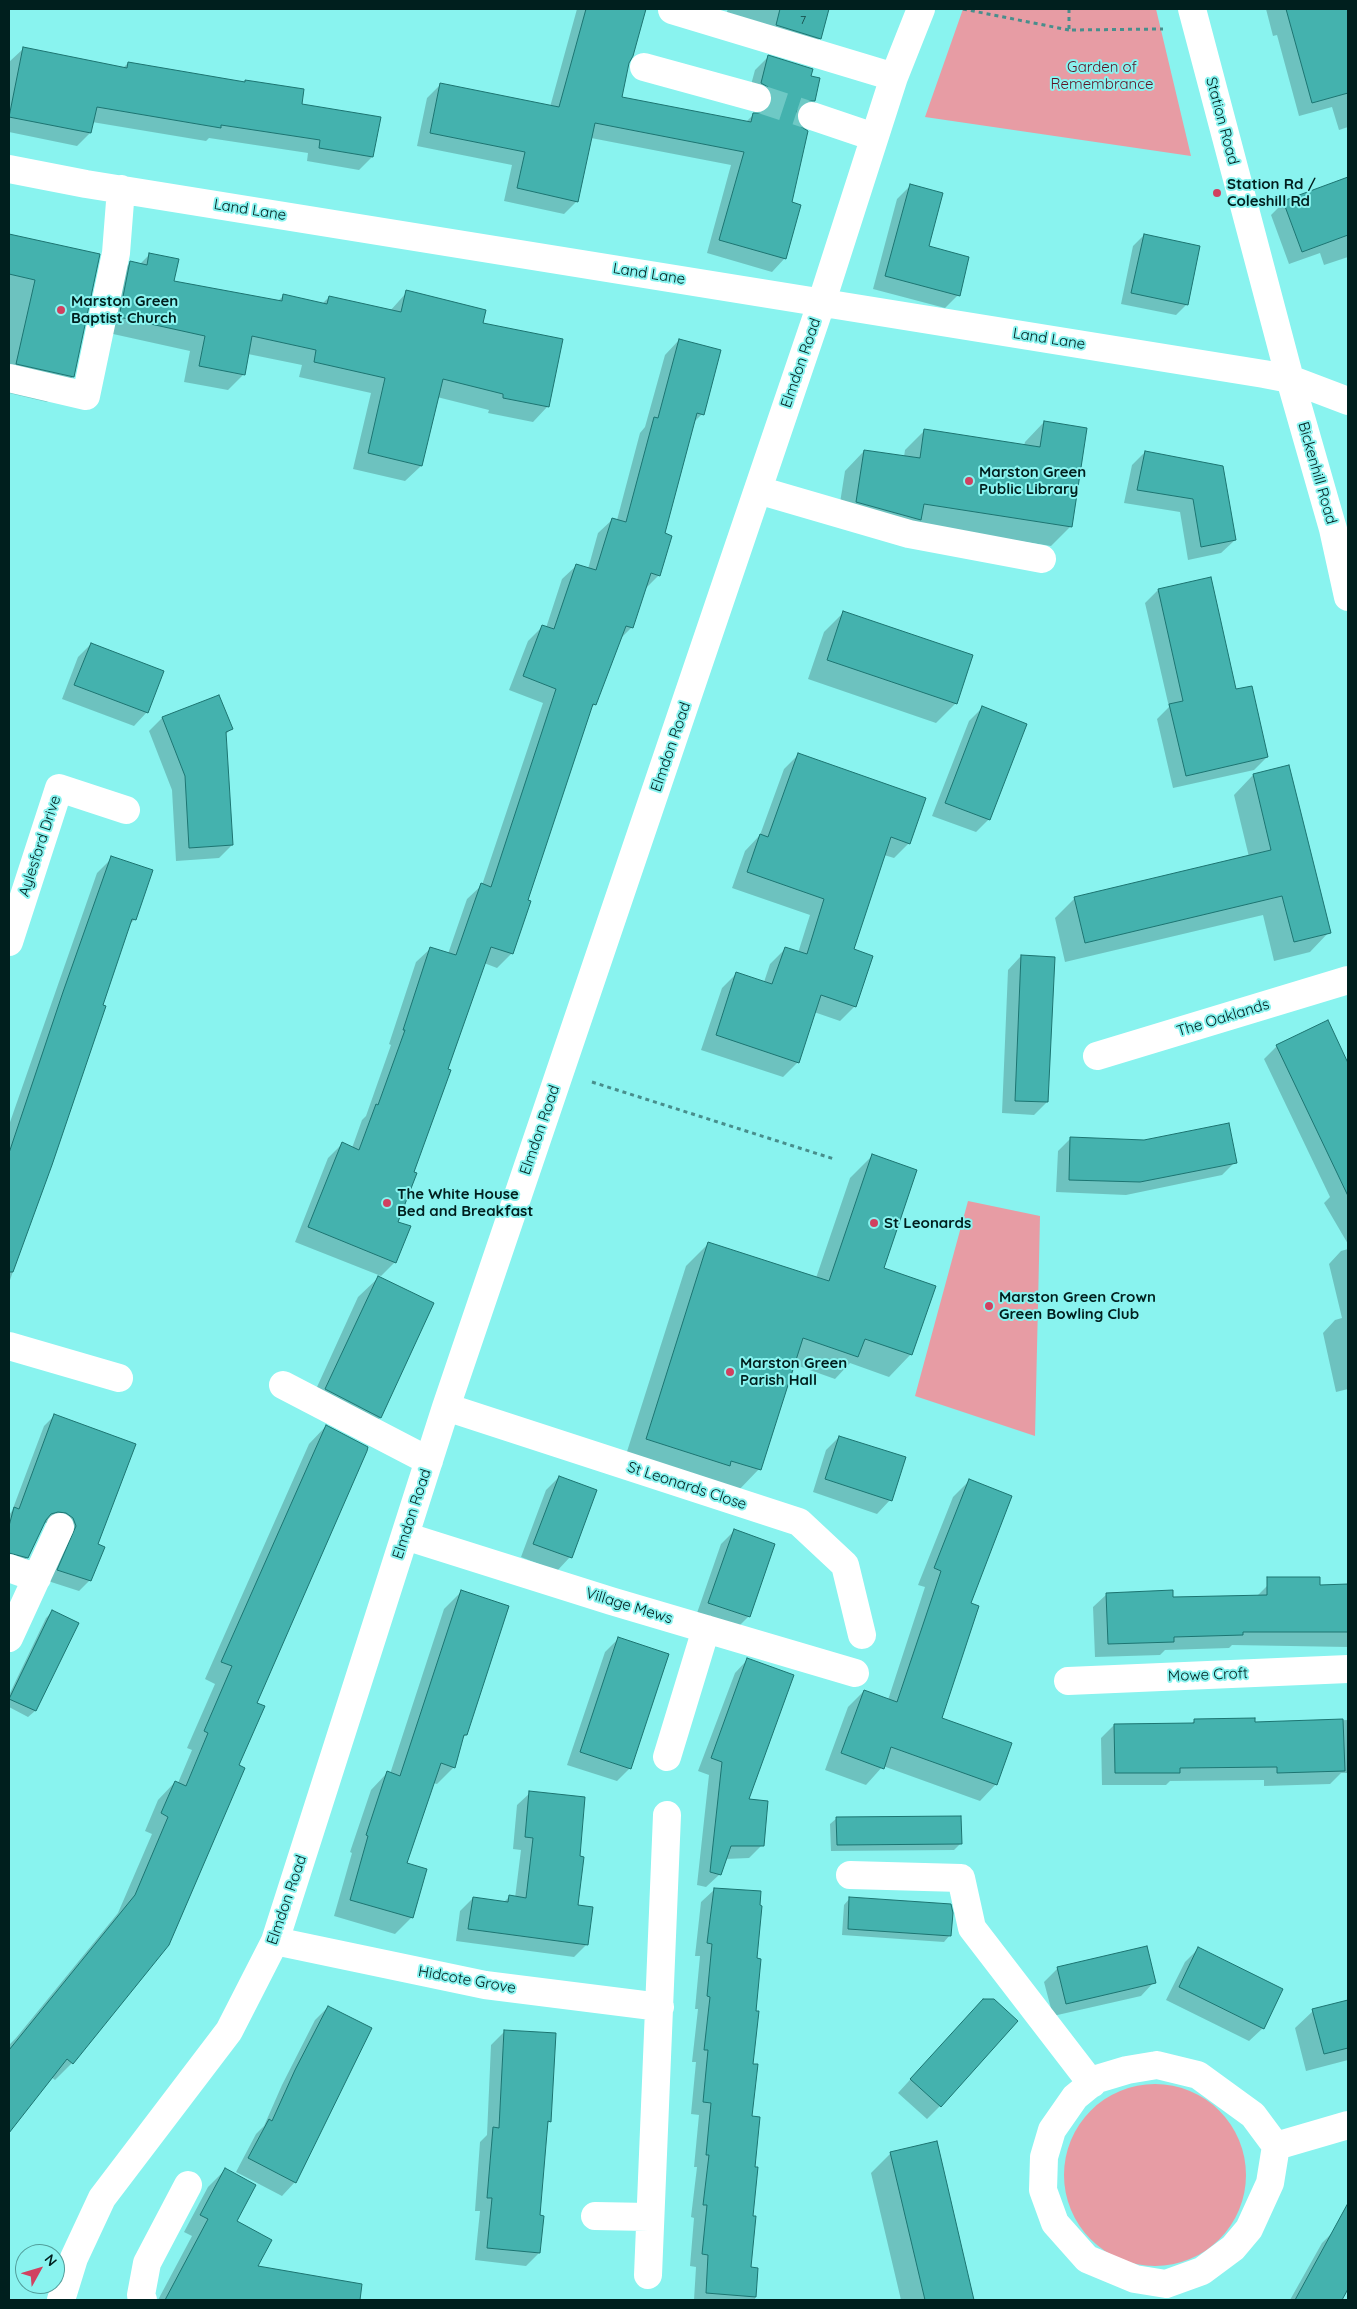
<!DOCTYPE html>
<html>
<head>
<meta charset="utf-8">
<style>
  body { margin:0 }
  #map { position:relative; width:1357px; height:2309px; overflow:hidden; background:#89f3ef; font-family:Quicksand,sans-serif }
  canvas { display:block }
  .frame { position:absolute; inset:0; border:10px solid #001f1e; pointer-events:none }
  .north { position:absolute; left:15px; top:2244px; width:50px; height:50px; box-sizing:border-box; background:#89f3ef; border:1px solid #529e9b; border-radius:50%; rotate:51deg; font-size:14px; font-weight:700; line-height:20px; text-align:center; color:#001f1e }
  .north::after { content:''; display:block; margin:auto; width:18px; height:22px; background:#d14160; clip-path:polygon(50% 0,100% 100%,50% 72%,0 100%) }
</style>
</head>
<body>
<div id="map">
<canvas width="1357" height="2309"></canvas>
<div class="frame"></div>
<div class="north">N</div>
</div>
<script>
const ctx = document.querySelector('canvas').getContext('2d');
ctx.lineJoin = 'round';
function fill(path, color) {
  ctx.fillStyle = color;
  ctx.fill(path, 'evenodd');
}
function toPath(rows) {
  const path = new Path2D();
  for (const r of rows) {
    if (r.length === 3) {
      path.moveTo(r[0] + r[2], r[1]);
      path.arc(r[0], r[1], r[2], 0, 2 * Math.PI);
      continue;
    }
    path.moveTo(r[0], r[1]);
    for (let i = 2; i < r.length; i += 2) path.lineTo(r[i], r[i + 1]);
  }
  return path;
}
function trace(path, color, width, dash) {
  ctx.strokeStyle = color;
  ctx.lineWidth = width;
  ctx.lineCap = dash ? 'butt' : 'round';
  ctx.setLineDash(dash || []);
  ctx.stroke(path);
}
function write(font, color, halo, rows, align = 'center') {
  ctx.font = font + ' Quicksand,sans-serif';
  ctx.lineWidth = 4;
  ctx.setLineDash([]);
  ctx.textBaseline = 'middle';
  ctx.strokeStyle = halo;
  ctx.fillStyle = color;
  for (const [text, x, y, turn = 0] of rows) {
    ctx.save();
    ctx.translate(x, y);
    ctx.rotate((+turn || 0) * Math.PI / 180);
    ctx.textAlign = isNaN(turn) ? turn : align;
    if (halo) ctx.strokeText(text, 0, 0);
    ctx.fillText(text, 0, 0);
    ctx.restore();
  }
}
const green = toPath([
  [963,9,1156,9,1191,156,925,117],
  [968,1201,1040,1216,1035,1436,915,1396],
  [1155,2175,91]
]);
const shadow = toPath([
  [577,9,645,9,628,63,621,98,746,122,754,114,759,114,759,107,748,96,755,70,768,57,810,77,814,100,801,114,796,114,785,258,772,272,707,253,731,165,591,138,577,201,564,214,504,201,512,165,417,146,427,98,440,85,550,107],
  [728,9,828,9,820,38,807,51,723,22],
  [1266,9,1348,9,1348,127,1339,130,1332,107,1299,116,1277,35,1273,36],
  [23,49,122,69,128,63,244,83,301,105,372,157,359,170,307,161,308,153,209,138,206,141,92,122,90,133,77,146,9,132,9,62],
  [910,186,927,247,958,295,945,308,873,289,897,199],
  [1284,202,1340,221,1348,217,1348,257,1324,265,1320,253,1289,264,1271,215],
  [1144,235,1187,304,1176,315,1121,304,1133,246],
  [9,236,98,255,73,377,47,402,9,393,10,305,9,305],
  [150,254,172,282,277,302,283,296,322,304,329,297,390,311,407,292,481,324,548,406,533,422,488,413,489,410,437,397,421,466,405,481,353,469,371,393,299,377,302,365,248,354,244,374,228,390,184,382,190,351,104,332,115,278,131,262,140,264],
  [679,340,702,414,692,424,664,534,659,575,644,590,632,627,619,640,595,704,590,709,527,901,512,953,497,968,484,963,396,1222,395,1262,381,1276,295,1242,328,1158,342,1144,352,1148,362,1120,366,1116,391,1045,389,1044,416,962,431,948,448,954,467,899,482,885,543,703,509,690,528,641,543,626,546,628,562,579,577,565,588,569,598,533,613,519,617,520,640,433,645,427,665,355],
  [1044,422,1071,526,1051,546,916,525,837,522,845,471,864,451,904,457,905,450,924,431,1024,446,1025,442],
  [1145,452,1235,540,1221,553,1188,560,1180,512,1124,503,1132,465],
  [1158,590,1235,691,1267,757,1254,770,1173,788,1157,719,1169,707,1145,603],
  [844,612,956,703,936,723,808,679,824,632],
  [91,644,147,712,134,726,62,699,78,657],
  [218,696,231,729,225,735,232,845,219,858,176,861,172,790,149,731,162,718],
  [982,708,989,819,976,832,932,816,969,721],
  [799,754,909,843,894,858,884,855,852,950,855,1006,840,1021,814,1012,798,1062,783,1077,701,1050,722,988,737,973,764,982,770,964,785,949,798,953,810,915,732,888,745,851,760,835,784,769],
  [1288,767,1329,932,1310,952,1274,961,1263,915,1065,962,1055,918,1075,898,1249,857,1234,795,1253,775],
  [112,858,135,919,129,925,101,1006,104,1007,9,1283,9,1125,97,873],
  [1021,956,1047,1102,1034,1115,1002,1113,1008,970],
  [1328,1022,1348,1065,1348,1244,1324,1203,1330,1197,1264,1059,1277,1046],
  [1071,1138,1235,1162,1222,1175,1126,1195,1056,1192,1058,1151],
  [872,1156,882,1269,911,1354,889,1377,850,1363,835,1379,793,1364,759,1469,737,1492,624,1461,686,1266,709,1243,816,1278,850,1178],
  [1348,1249,1348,1389,1336,1392,1323,1333,1335,1320,1342,1318,1329,1264,1341,1251],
  [378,1278,432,1304,380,1418,360,1437,307,1409,358,1297],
  [55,1415,97,1545,90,1580,79,1591,48,1581,55,1523,43,1523,27,1558,16,1568,9,1566,9,1515,12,1511,44,1426],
  [326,1426,237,1766,72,2063,55,2080,51,2077,9,2131,9,2045,16,2038,118,1913,152,1834,145,1831,158,1800,175,1782,178,1783,192,1750,187,1748,215,1684,205,1679,309,1444],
  [839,1437,890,1500,877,1514,813,1492,826,1450],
  [559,1477,570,1557,557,1571,521,1557,546,1490],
  [969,1481,969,1603,941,1719,996,1784,980,1801,883,1766,866,1785,825,1770,848,1707,864,1691,888,1700,925,1587,918,1585,953,1497],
  [734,1531,749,1616,736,1629,696,1616,721,1544],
  [1267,1586,1348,1586,1348,1647,1232,1645,1229,1648,1165,1650,1160,1655,1095,1657,1093,1607,1107,1594,1172,1598,1257,1596],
  [461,1592,466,1735,462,1738,454,1767,437,1784,433,1783,405,1864,412,1917,395,1934,334,1916,352,1853,350,1852,371,1790,387,1773,390,1774,444,1609],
  [52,1612,77,1624,35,1711,28,1717,9,1707,9,1695,46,1618],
  [618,1639,630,1768,617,1781,567,1765,605,1652],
  [748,1659,747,1800,762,1845,749,1858,725,1859,720,1874,706,1887,697,1885,709,1775,698,1771,735,1673],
  [1195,1720,1254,1723,1348,1720,1348,1773,1341,1773,1330,1784,1264,1786,1264,1780,1170,1781,1166,1785,1102,1785,1101,1738,1114,1725,1191,1724],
  [530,1793,579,1857,577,1906,587,1944,574,1957,456,1941,460,1911,473,1898,504,1902,509,1897,515,1898,521,1850,513,1849,517,1805],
  [837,1818,960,1844,954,1850,831,1851,830,1824],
  [714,1890,755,1959,750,2117,753,2168,749,2268,757,2269,755,2300,694,2300,696,2267,690,2266,694,2218,691,2217,697,2167,694,2167,699,2115,691,2114,696,2062,692,2062,698,2009,695,2009,700,1956,695,1956,701,1902],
  [850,1898,950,1935,944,1942,842,1935,844,1905],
  [1146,1948,1154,1982,1141,1996,1053,2016,1044,1982,1057,1969],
  [1198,1949,1263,2028,1249,2041,1166,2000,1185,1962],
  [1348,2002,1348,2060,1306,2071,1295,2028,1313,2011],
  [328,2007,295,2182,282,2196,236,2172,256,2134,264,2126,282,2085,315,2020],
  [970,2014,940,2106,927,2119,898,2093],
  [505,2031,550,2121,546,2125,538,2216,539,2253,526,2266,475,2260,480,2211,475,2211,480,2142,487,2135,491,2045],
  [936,2143,972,2300,901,2300,871,2173,891,2153],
  [225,2170,235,2222,256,2267,340,2300,158,2300,192,2236,184,2232,208,2187],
  [1335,2230,1348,2237,1348,2287,1341,2300,1290,2300,1322,2243]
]);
const building = toPath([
  [586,9,646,9,633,56,629,63,622,97,751,122,753,113,761,113,768,109,772,102,772,94,768,87,761,83,768,55,813,69,811,76,820,78,815,101,808,101,802,104,797,111,797,120,800,126,808,131,792,202,801,205,786,259,719,240,744,152,595,123,578,202,517,188,525,152,430,133,440,83,559,107,586,9],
  [780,9,829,9,821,39,776,25,780,9],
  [1286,9,1348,9,1348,93,1312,103,1286,9],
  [23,47,127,68,128,62,245,82,245,80,304,89,302,104,381,117,373,157,319,148,320,140,221,125,221,128,97,107,91,133,9,117,23,47],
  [1348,177,1348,235,1302,252,1283,201,1348,177],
  [910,184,943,193,929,246,969,257,960,296,885,276,910,184],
  [9,234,100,254,74,377,16,364,35,280,9,274,9,234],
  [1144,234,1200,246,1188,305,1131,293,1144,234],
  [149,253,179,259,174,281,282,301,283,294,327,304,329,296,401,312,406,290,486,310,483,323,563,339,549,407,503,398,503,394,443,379,422,466,368,453,385,378,314,362,316,350,252,336,245,375,199,366,205,336,119,317,130,261,147,265,149,253],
  [679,339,721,350,704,415,697,413,665,533,672,536,660,576,651,573,633,628,626,626,596,705,593,704,528,900,531,901,513,954,491,947,448,1069,451,1070,414,1172,417,1173,398,1222,411,1226,396,1263,308,1227,342,1142,359,1150,376,1104,378,1105,405,1030,403,1030,430,947,456,955,481,883,491,887,556,689,523,676,542,625,554,629,576,564,596,570,612,518,626,522,654,417,658,418,679,339],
  [1044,421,1087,428,1072,527,924,504,921,520,856,502,864,450,920,458,924,429,1040,447,1044,421],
  [1145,451,1223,466,1236,540,1201,547,1193,499,1137,490,1145,451],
  [1211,577,1236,689,1252,686,1268,757,1186,776,1169,704,1183,701,1158,589,1211,577],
  [843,611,973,655,957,704,827,660,843,611],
  [91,643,164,671,148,713,74,685,91,643],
  [219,695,233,729,226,732,233,845,189,848,185,776,162,717,219,695],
  [982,706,1027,724,990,820,945,803,982,706],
  [798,753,926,798,910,844,891,837,854,949,873,956,856,1007,821,995,799,1063,716,1035,736,972,772,984,785,947,807,954,824,899,747,872,760,834,768,837,798,753],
  [1289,765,1331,933,1294,942,1282,896,1085,943,1074,897,1271,850,1253,774,1289,765],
  [111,856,153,870,136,920,132,919,103,1005,106,1006,52,1165,13,1272,9,1272,9,1153,63,992,111,856],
  [1021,955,1055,957,1048,1102,1015,1101,1021,955],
  [1328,1020,1348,1063,1348,1196,1276,1045,1328,1020],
  [1229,1123,1237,1163,1140,1182,1069,1180,1070,1137,1144,1140,1229,1123],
  [872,1154,917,1170,884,1268,936,1286,912,1355,865,1339,858,1357,803,1338,761,1470,731,1461,730,1466,646,1439,708,1242,829,1281,872,1154],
  [378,1276,434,1303,381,1418,325,1389,378,1276],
  [54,1414,136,1444,98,1544,105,1547,91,1581,57,1570,76,1526,73,1518,66,1513,58,1512,51,1514,46,1520,28,1558,9,1553,9,1526,14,1507,19,1509,54,1414],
  [326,1425,368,1447,367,1451,257,1703,265,1706,239,1765,245,1768,169,1945,73,2064,67,2059,9,2133,9,2050,135,1895,168,1817,161,1813,175,1781,186,1786,208,1733,204,1731,232,1666,221,1662,326,1425],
  [839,1436,906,1457,892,1501,825,1479,839,1436],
  [559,1476,597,1490,572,1558,533,1544,559,1476],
  [969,1479,1012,1496,971,1603,979,1606,942,1718,1012,1743,997,1785,891,1747,884,1769,841,1753,864,1690,897,1702,941,1571,934,1568,969,1479],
  [734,1529,775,1544,750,1617,708,1603,734,1529],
  [1267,1577,1320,1577,1320,1585,1348,1584,1348,1632,1243,1632,1243,1635,1174,1637,1174,1642,1108,1644,1106,1593,1173,1590,1173,1597,1267,1595,1267,1577],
  [461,1590,509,1606,467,1735,464,1735,455,1768,441,1763,407,1863,427,1869,413,1918,350,1900,368,1836,366,1835,387,1771,400,1776,461,1590],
  [52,1610,79,1623,36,1711,9,1699,52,1610],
  [618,1637,669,1654,631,1769,580,1752,618,1637],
  [747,1658,794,1675,749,1799,768,1801,764,1846,731,1846,721,1875,710,1872,722,1762,711,1758,747,1658],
  [1255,1718,1255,1722,1343,1719,1345,1771,1277,1773,1277,1767,1180,1768,1180,1773,1115,1773,1114,1724,1194,1723,1194,1719,1255,1718],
  [529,1791,585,1797,580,1856,584,1857,578,1905,593,1907,588,1945,468,1929,473,1897,508,1902,509,1895,526,1898,533,1838,525,1837,529,1791],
  [961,1816,962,1844,837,1845,836,1817,961,1816],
  [714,1888,761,1891,760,1905,762,1906,757,1958,761,1959,756,2011,759,2011,753,2064,758,2064,752,2116,760,2117,755,2167,758,2167,753,2216,756,2216,751,2267,758,2268,756,2297,706,2293,708,2255,702,2254,707,2205,703,2205,709,2155,706,2155,711,2103,703,2102,708,2050,704,2050,710,1997,707,1996,712,1944,707,1943,714,1888],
  [849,1897,951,1904,953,1913,951,1936,848,1929,849,1897],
  [1147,1946,1156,1983,1066,2004,1057,1967,1147,1946],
  [1198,1947,1283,1989,1264,2029,1179,1987,1198,1947],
  [983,1999,994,1999,1018,2021,941,2107,910,2079,983,1999],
  [1348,2000,1348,2048,1324,2054,1312,2009,1348,2000],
  [328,2006,372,2028,296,2183,248,2158,269,2119,272,2121,295,2070,328,2006],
  [504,2030,556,2033,551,2122,548,2121,540,2215,544,2216,540,2253,487,2248,492,2198,487,2198,493,2127,499,2128,504,2030],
  [937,2141,974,2300,925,2300,890,2152,937,2141],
  [225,2168,256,2185,237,2221,272,2240,258,2266,362,2284,360,2300,165,2300,208,2219,200,2215,225,2168],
  [1348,2203,1348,2289,1342,2300,1295,2300,1348,2203]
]);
const minorTunnel = toPath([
  [757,98,812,116]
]);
const path = toPath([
  [963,9,1069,30],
  [1069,9,1069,30,1163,29],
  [592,1082,834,1159]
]);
const minor = toPath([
  [1192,9,1290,379,1333,529,1348,597],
  [672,10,894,77],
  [644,67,757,98],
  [812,116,874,137],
  [9,169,86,184,1264,374,1290,379,1348,401],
  [9,378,86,396,116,253,121,189],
  [758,490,909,534,1042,559],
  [9,942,59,788,126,810],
  [1097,1056,1348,980],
  [9,1346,119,1378],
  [283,1385,429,1461],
  [446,1407,799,1522,845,1565,862,1635],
  [405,1536,611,1601,855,1673],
  [9,1568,37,1578],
  [9,1638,60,1527],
  [1068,1681,1348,1669],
  [667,1757,706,1629],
  [850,1875,961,1878,972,1928,1092,2084],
  [275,1941,485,1985,660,2007],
  [1157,2065,1198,2075,1253,2115,1276,2146,1270,2183,1249,2229,1233,2248,1202,2271,1166,2284,1135,2279,1087,2259,1055,2223,1043,2190,1044,2157,1052,2130,1075,2097,1097,2079,1127,2070,1157,2065],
  [1276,2146,1348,2125],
  [595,2216,649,2217],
  [648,2275,667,1815],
  [61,2300,74,2258,102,2198,229,2031,275,1941,446,1407,822,301,894,77,921,9],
  [143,2300,141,2295,147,2263,188,2185]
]);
const markers = [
  [1217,193,5,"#d14160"],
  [61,310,5,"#d14160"],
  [969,481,5,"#d14160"],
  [387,1203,5,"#d14160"],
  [874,1223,5,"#d14160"],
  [989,1306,5,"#d14160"],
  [730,1372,5,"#d14160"]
];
const numberNames = [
  ["7",803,20]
];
const parkNames = [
  ["Garden of",1102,67],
  ["Remembrance",1102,84]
];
const streetNames = [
  ["Station Road",1222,121,75],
  ["Land Lane",250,210,9],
  ["Land Lane",649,274,9],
  ["Land Lane",1049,339,9],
  ["Elmdon Road",801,363,-71],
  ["Bickenhill Road",1317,473,74],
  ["Elmdon Road",671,747,-71],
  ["Aylesford Drive",40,846,-72],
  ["The Oaklands",1223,1018,-17],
  ["Elmdon Road",540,1130,-71],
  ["St Leonards Close",687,1486,18],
  ["Elmdon Road",412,1514,-72],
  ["Village Mews",629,1606,17],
  ["Mowe Croft",1208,1675,-2],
  ["Elmdon Road",287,1900,-71],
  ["Hidcote Grove",467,1980,10]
];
const poiNames = [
  ["Station Rd /",1227,184],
  ["Coleshill Rd",1227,201],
  ["Marston Green",71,301],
  ["Baptist Church",71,318],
  ["Marston Green",979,472],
  ["Public Library",979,489],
  ["The White House",397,1194],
  ["Bed and Breakfast",397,1211],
  ["St Leonards",884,1223],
  ["Marston Green Crown",999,1297],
  ["Green Bowling Club",999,1314],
  ["Marston Green",740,1363],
  ["Parish Hall",740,1380]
];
fill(green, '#e79ca4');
fill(shadow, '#0003');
fill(building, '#44b2ae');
trace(building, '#1c7471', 1);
trace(minorTunnel, '#6ec9c5', 28, [28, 14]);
trace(path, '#488e8c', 3, [4, 4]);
trace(minor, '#fff', 28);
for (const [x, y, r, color] of markers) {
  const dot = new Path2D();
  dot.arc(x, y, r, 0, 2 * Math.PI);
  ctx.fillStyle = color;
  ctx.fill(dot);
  trace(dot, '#89f3ef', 2);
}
write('12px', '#114442', null, numberNames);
write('15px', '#5d1324', '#89f3ef', parkNames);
write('15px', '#001f1e', '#89f3ef', streetNames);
write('bold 15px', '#001f1e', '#89f3ef', poiNames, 'left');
</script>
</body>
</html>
